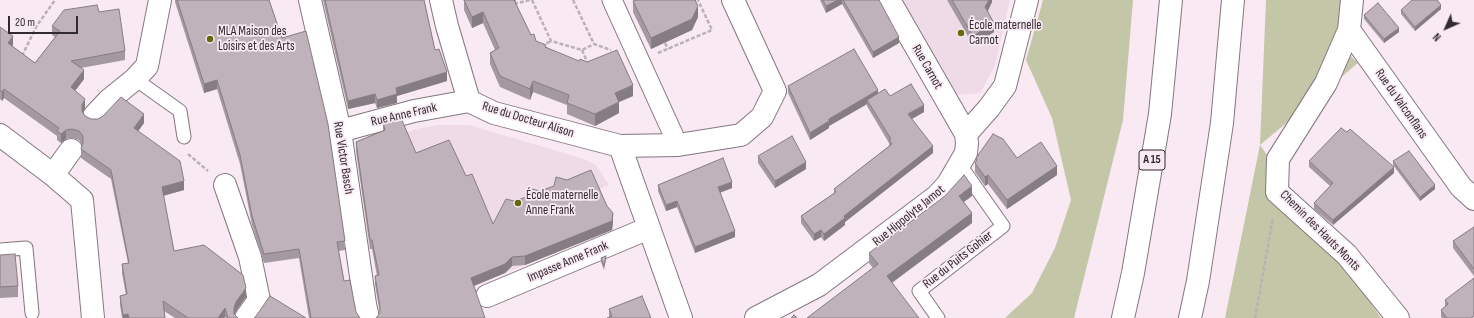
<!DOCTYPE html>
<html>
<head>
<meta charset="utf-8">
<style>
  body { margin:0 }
  #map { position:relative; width:1474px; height:318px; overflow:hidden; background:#f8e9f2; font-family:"Sofia Sans Condensed",sans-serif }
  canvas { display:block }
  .north { position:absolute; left:1426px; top:8px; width:40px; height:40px; -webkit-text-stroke:3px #f8e9f2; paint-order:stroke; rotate:225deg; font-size:11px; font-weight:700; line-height:16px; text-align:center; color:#312b2f }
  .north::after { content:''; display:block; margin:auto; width:14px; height:18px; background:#312b2f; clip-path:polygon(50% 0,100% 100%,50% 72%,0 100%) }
  .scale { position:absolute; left:8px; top:16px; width:70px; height:18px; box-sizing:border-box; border:2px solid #312b2f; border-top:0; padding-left:5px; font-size:12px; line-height:14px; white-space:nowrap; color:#312b2f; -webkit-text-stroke:3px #f8e9f2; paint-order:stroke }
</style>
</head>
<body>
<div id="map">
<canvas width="1474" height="318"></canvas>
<div class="north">N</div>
<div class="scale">20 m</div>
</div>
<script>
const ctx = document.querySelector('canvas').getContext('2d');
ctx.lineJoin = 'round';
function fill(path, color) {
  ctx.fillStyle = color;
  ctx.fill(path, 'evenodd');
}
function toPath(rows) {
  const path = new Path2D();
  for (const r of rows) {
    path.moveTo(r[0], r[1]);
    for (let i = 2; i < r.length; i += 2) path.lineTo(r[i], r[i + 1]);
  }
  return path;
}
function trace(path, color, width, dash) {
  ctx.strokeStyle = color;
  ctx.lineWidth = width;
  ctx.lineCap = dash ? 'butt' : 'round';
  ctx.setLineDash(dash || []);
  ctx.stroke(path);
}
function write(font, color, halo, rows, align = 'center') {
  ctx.font = font + ' "Sofia Sans Condensed",sans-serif';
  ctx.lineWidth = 3.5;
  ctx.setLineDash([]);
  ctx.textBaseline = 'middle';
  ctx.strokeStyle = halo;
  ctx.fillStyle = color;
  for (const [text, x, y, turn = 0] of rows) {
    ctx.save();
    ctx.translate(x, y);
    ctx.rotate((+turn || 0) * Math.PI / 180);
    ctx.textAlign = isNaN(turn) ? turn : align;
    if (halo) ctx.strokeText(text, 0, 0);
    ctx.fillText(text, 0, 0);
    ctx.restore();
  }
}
const built = toPath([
  [902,0,1010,0,995,65,980,93,956,95],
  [439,125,469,125,584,159,596,165,609,185,596,191,612,229,471,287,404,134,416,129]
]);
const green = toPath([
  [1043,0,1133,0,1123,120,1074,318,1005,318,1032,293,1055,248,1071,200,1052,118,1026,60],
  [1266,0,1348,0,1333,39,1358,63,1260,145,1381,318,1225,318,1260,145]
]);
const path = toPath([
  [532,0,551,41,582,50,594,44],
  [573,0,594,44,611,50],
  [514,4,530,0],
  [665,43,668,49],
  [541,46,551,41],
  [582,50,588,64],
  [658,53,712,30,698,0],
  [22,56,36,27,55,0],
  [188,154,208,171],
  [1255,318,1273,218]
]);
const service = toPath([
  [135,79,180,111,184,137],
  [0,250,26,248,32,313],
  [938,318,919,291,1003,226,960,165]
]);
const pedestrian = toPath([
  [612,0,678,145]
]);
const minor = toPath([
  [310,0,340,131,365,304,368,318],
  [441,0,447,26,469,101,494,113,620,146,678,145,741,135,762,117,775,91,733,0],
  [1352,0,1349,30,1326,83,1278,159,1277,192,1347,255,1398,318],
  [1349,30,1461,187,1474,199],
  [94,116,109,100,135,79,147,66,160,0],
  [340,131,414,111,469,101],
  [966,134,989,108,1005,86,1027,0],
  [0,135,53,175,82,200,93,318],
  [620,146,681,318],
  [53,175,71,150],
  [225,185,250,257,259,300,246,318],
  [487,296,649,228],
  [756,318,819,285,937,196,948,184,966,153,967,143,966,134,889,0]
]);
const motorway = toPath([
  [1123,318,1133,273,1160,114,1171,0],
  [1190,318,1198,281,1222,123,1233,0]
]);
const wall = toPath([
  [175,0,269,0,345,241,345,250,338,251,344,281,356,312,360,318,309,318,299,258,264,263,252,225,240,164,217,89,204,93,175,2],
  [323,0,424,0,435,50,447,81,397,96,397,103,377,108,375,103,348,109],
  [464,0,516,0,516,4,531,35,536,41,633,96,619,102,619,113,595,126,567,114,567,105,533,92,530,100,500,87,490,64,490,53,495,50,483,23,472,28,464,10],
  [696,0,698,17,692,30,651,49,633,12,633,1],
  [820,0,879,0,899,43,873,58,842,4,826,13],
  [947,0,992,0,992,2,988,11,994,32,973,45],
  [1441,9,1415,31,1401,14,1401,10],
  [99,12,125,51,125,60,81,68,84,79,75,91,85,108,83,112,85,116,91,119,144,123,138,131,184,190,163,196,174,251,246,297,236,311,235,314,238,318,226,318,225,317,224,318,175,318,164,311,165,318,122,318,120,305,120,296,126,295,122,273,122,264,128,263,111,179,81,158,81,149,82,145,79,140,72,138,66,139,61,143,57,140,57,136,4,98,2,101,0,99,0,27,13,45,12,46,35,63,55,37,52,35,52,26],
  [1364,15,1399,32,1384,43,1364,19],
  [788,86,878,93,890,96,924,112,912,119,933,153,845,222,845,225,824,241,821,237,814,241,801,223,801,216,834,193,834,189,889,146,889,143,867,106,867,104,829,126,829,128,810,140,788,93],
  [383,123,416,153,466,176,493,224,514,201,613,222,612,230,525,265,512,266,505,273,474,286,380,313,375,285,375,276,377,276,372,249,370,249,356,151,356,142,383,131],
  [758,156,806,169,775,188,758,163],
  [976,158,1017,158,1057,175,1007,209,988,184,985,186,975,172,975,163,976,161],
  [1309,161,1394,173,1333,225,1314,209,1314,203,1330,186,1309,167],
  [1393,161,1435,189,1420,201,1393,165],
  [658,185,732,188,720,193,735,237,695,253,677,207,666,211,658,191],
  [972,196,964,202,972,223,892,283,873,268,869,263,869,253],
  [1474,227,1474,276,1453,248,1453,241],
  [0,255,18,286,18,297,0,298],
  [601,258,606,260,604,270,601,262],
  [1445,300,1474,318,1442,318,1441,317,1441,310,1445,307],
  [609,309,651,318,609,317]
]);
const shadedWall = toPath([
  [838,0,842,0,842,4,826,13,826,6],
  [989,0,992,0,992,2,985,16,985,7],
  [1441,5,1441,9,1415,31,1415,27],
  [698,6,698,17,692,30,651,49,651,38],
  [483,12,483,23,472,28,472,17],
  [994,23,994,32,973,45,973,36],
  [1399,28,1399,32,1384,43,1384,39],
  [13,36,13,45,8,52,8,43],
  [899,37,899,43,873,58,873,52],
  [84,70,84,79,71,96,71,87],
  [447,72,447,81,397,96,397,103,377,108,377,100,396,88],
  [217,80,217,89,204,93,204,84],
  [533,81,533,92,530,100,530,89],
  [633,85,633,96,619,102,619,113,595,126,595,114,615,93],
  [4,89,4,98,2,101,2,92],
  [878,90,878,97,867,100,867,104,829,126,829,128,810,140,810,133,829,119],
  [375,94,375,103,348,109,348,101],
  [85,99,85,108,82,114,82,105],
  [924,105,924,112,908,121,908,114],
  [144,114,144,123,134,137,134,128],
  [66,130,66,139,61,143,61,134],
  [933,146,933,153,845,222,845,225,824,241,824,234,844,216],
  [806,162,806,169,775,188,775,181],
  [1057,166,1057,175,1007,209,1007,200],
  [1394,167,1394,173,1333,225,1333,220],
  [988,175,988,184,985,186,985,177],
  [184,181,184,190,162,196,162,187],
  [732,182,732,188,718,193,718,187],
  [1435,185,1435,189,1420,201,1420,197],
  [972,186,972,196,959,205,959,196],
  [677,201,677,207,666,211,666,205],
  [613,213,613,222,612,230,525,265,525,256],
  [972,213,972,223,887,286,887,276],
  [821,230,821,237,814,241,814,234],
  [735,231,735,237,695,253,695,247],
  [512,257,512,266,505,273,471,287,471,278],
  [246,288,246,297,236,311,234,317,234,308,236,302],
  [225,308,225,317,224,318,218,318],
  [128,314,128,318,123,318,123,315]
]);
const building = toPath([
  [177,0,269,0,282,38,306,31,328,124,345,241,337,242,344,281,350,280,356,312,360,318,311,318,299,249,264,254,252,216,240,155,217,80,204,84,177,0],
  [325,0,424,0,435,50,439,49,447,72,396,88,397,94,377,100,375,94,348,101,325,0],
  [464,0,514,0,531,35,534,34,536,41,546,45,545,47,579,61,580,59,587,62,617,50,633,85,615,93,619,102,595,114,567,103,569,95,533,81,530,89,500,76,490,53,499,48,483,12,472,17,464,0],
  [636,0,695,0,698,6,692,19,651,38,633,1,636,0],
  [823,0,838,0,826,6,823,0],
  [843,0,879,0,899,37,873,52,843,0],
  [952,0,989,0,985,7,994,23,973,36,952,0],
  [1412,0,1437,0,1441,5,1415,27,1401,10,1412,0],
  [1378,3,1399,28,1384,39,1364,15,1378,3],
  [97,5,99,12,119,9,125,51,71,61,84,70,71,87,85,99,82,105,82,111,85,116,91,119,98,119,103,116,121,97,144,114,134,128,180,161,184,181,162,187,174,251,204,245,243,275,246,288,236,302,234,308,234,314,238,318,228,318,225,308,218,318,188,318,163,301,165,318,129,318,128,314,123,315,120,296,127,294,122,264,129,263,111,170,81,149,83,142,83,136,79,131,72,129,66,130,61,134,57,131,59,128,4,89,2,92,0,90,0,27,13,36,8,43,35,63,60,31,52,26,64,10,97,5],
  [854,49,878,90,829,119,829,121,810,133,788,86,854,49],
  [911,84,924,105,908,114,933,146,844,216,845,218,824,234,821,230,814,234,801,216,836,192,834,189,892,144,889,140,891,139,867,100,885,89,890,96,911,84],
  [401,118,416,153,449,140,466,176,472,174,493,224,506,199,514,201,527,197,532,189,540,191,554,186,556,177,567,180,591,170,607,206,613,213,612,221,525,256,512,257,505,264,471,278,485,318,376,318,380,313,380,307,375,276,379,275,372,240,370,240,356,142,385,130,383,123,401,118],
  [1341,128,1347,132,1350,129,1394,167,1333,220,1314,203,1333,183,1309,161,1341,128],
  [993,134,1003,139,1017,158,1041,142,1057,166,1007,200,988,175,985,177,975,163,977,160,976,158,993,134],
  [792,136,806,162,775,181,758,156,792,136],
  [1409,151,1435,185,1420,197,1393,161,1409,151],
  [723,158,732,182,718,187,735,231,695,247,677,201,666,205,658,185,723,158],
  [964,175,972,186,959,196,972,213,887,276,919,318,807,318,878,264,869,253,945,196,964,175],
  [1474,227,1474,269,1453,241,1474,227],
  [15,254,18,286,0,287,0,255,15,254],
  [606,256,604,266,601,258,606,256],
  [1474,278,1474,316,1471,318,1447,318,1441,310,1448,304,1445,300,1474,278],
  [270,296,306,318,254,318,256,316,270,296],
  [642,296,651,318,607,318,612,316,609,309,642,296],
  [794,315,797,318,791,318,794,315]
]);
const markers = [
  [961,33,4,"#666909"],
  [210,39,4,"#666909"],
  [518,203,4,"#666909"]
];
const shields = [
  [1152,160,26]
];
const shieldNames = [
  ["A 15",1152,160]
];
const poiNames = [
  ["École maternelle",969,26],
  ["Carnot",969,41],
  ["MLA Maison des",218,32],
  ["Loisirs et des Arts",218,47],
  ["École maternelle",526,196],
  ["Anne Frank",526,211]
];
const streetNames = [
  ["Rue Carnot",927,67,60],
  ["Rue du Valconflans",1401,104,55],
  ["Rue Anne Frank",404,115,-13],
  ["Rue du Docteur Alison",528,120,17],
  ["Rue Victor Basch",343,158,81],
  ["Rue Hippolyte Jamot",909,216,-39],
  ["Chemin des Hauts Monts",1320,231,45],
  ["Rue du Puits Gohier",958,260,-38],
  ["Impasse Anne Frank",568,262,-23]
];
fill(built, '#efdae7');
fill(green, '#c3c6a7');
trace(service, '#84777f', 15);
trace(pedestrian, '#84777f', 21);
trace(minor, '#84777f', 24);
trace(motorway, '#84777f', 24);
trace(path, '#bcb0b7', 2.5, [4, 2]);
trace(service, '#fff', 13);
trace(pedestrian, '#fff', 19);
trace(minor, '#fff', 22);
trace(motorway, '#fff', 22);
fill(wall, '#a499a0');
fill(shadedWall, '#867d82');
fill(building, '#bfb2ba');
trace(building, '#867d82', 1);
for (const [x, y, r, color] of markers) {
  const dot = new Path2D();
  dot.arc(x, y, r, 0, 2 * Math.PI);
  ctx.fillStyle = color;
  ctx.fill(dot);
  trace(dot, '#f8e9f2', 1.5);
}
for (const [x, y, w] of shields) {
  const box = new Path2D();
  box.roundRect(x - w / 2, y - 10, w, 20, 3);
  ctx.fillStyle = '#f8e9f2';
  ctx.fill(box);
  trace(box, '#312b2f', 1);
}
write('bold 12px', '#312b2f', null, shieldNames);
write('13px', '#312b2f', '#f8e9f2', poiNames, 'left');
write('13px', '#312b2f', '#f8e9f2', streetNames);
</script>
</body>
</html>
